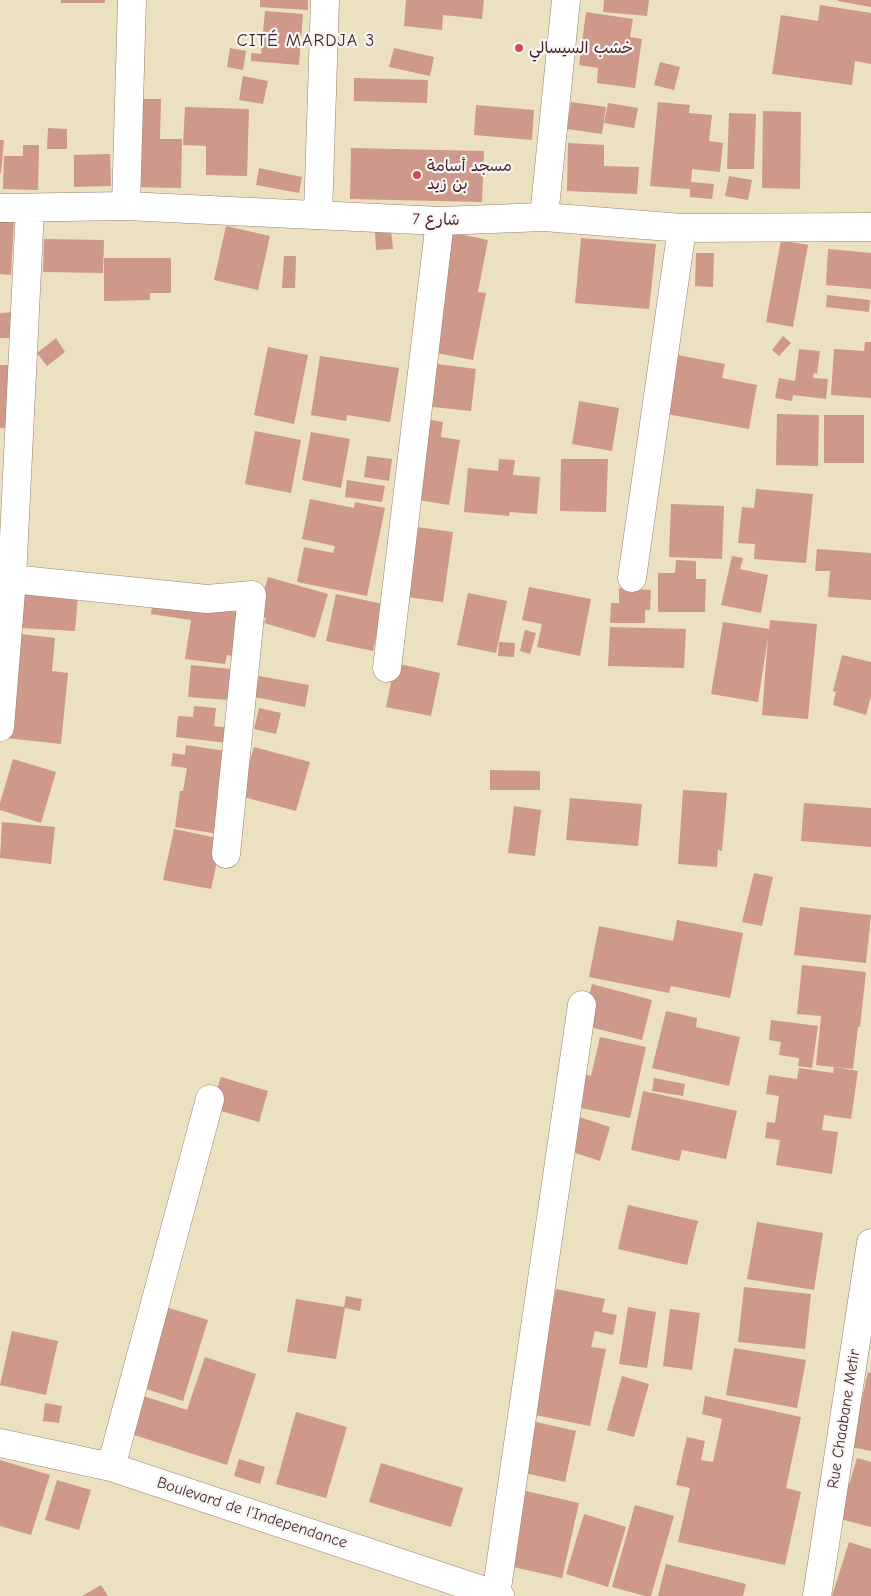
<!DOCTYPE html>
<html>
<head>
<meta charset="utf-8">
<style>
  body { margin:0 }
  canvas { display:block; background:#ebe0bf }
</style>
</head>
<body>
<canvas width="871" height="1596"></canvas>
<script>
const ctx = document.querySelector('canvas').getContext('2d');
ctx.lineJoin = 'round';
function fill(path, color) {
  ctx.fillStyle = color;
  ctx.fill(path, 'evenodd');
}
function toPath(rows) {
  const path = new Path2D();
  for (const r of rows) {
    path.moveTo(r[0], r[1]);
    for (let i = 2; i < r.length; i += 2) path.lineTo(r[i], r[i + 1]);
  }
  return path;
}
function trace(path, color, width, dash) {
  ctx.strokeStyle = color;
  ctx.lineWidth = width;
  ctx.lineCap = dash ? 'butt' : 'round';
  ctx.setLineDash(dash || []);
  ctx.stroke(path);
}
function write(font, color, halo, rows, align = 'center') {
  ctx.font = font + ' "Comic Neue","Playpen Sans Arabic",sans-serif';
  ctx.lineWidth = 4.5;
  ctx.setLineDash([]);
  ctx.textBaseline = 'middle';
  ctx.strokeStyle = halo;
  ctx.fillStyle = color;
  for (const [text, x, y, turn = 0] of rows) {
    ctx.save();
    ctx.translate(x, y);
    ctx.rotate((+turn || 0) * Math.PI / 180);
    ctx.textAlign = isNaN(turn) ? turn : align;
    if (halo) ctx.strokeText(text, 0, 0);
    ctx.fillText(text, 0, 0);
    ctx.restore();
  }
}
const building = toPath([
  [61,0,105,0,105,3,61,3],
  [260,0,308,0,308,10,260,7],
  [406,0,484,0,482,19,443,15,442,30,404,26],
  [604,0,649,0,647,16,603,12],
  [838,0,871,0,871,7,838,1],
  [820,5,871,13,871,64,855,61,852,85,772,74,781,15,818,21],
  [265,11,303,14,299,65,251,61,251,53,261,54],
  [586,12,633,19,630,37,642,39,635,88,597,83,598,68,579,65],
  [230,48,246,51,243,70,227,67],
  [394,48,434,57,430,76,389,67],
  [660,62,680,67,674,90,654,85],
  [243,76,268,81,263,104,239,100],
  [354,78,428,80,427,103,354,101],
  [131,99,161,99,160,139,182,139,181,188,129,187],
  [571,102,606,107,602,134,567,129],
  [658,102,690,105,689,113,712,115,709,141,723,143,720,172,692,169,691,182,714,184,712,199,690,197,690,189,650,186],
  [608,103,638,108,634,128,604,123],
  [476,105,534,110,532,140,474,135],
  [185,107,249,109,247,176,206,175,206,146,183,145],
  [763,111,801,112,800,189,762,188],
  [729,113,756,114,754,169,727,169],
  [48,128,67,129,67,149,47,149],
  [0,140,4,140,1,173,0,173],
  [568,143,604,145,604,166,639,167,637,194,567,191],
  [23,145,39,145,38,190,3,189,4,156,23,156],
  [351,148,484,151,482,202,350,199],
  [110,154,111,186,74,187,74,155],
  [259,168,302,177,299,193,256,185],
  [729,176,752,180,748,200,725,196],
  [0,220,14,220,11,275,0,274],
  [226,226,270,236,258,290,214,280],
  [391,230,393,249,376,250,375,231],
  [449,232,488,240,478,292,486,293,473,360,426,351],
  [581,238,656,244,649,309,575,303],
  [44,239,104,240,103,273,43,272],
  [781,240,808,245,793,327,766,322],
  [828,249,871,253,871,289,826,285],
  [696,253,714,253,713,287,695,286],
  [284,256,296,256,295,288,282,288],
  [104,258,171,258,171,293,150,293,150,300,104,301],
  [827,295,870,300,869,312,826,307],
  [17,312,17,338,0,338,0,313],
  [783,336,791,343,779,356,772,350],
  [56,338,65,352,47,366,37,353],
  [865,342,871,342,871,398,831,395,834,349,864,351],
  [268,347,308,355,294,424,254,415],
  [799,349,820,351,817,374,814,373,813,378,828,379,826,399,793,395,792,401,775,398,779,378,795,381],
  [672,354,725,364,722,378,757,385,749,429,661,413],
  [320,356,399,368,390,422,347,415,346,421,311,415],
  [429,363,476,369,471,411,424,406],
  [0,365,16,365,13,429,0,428],
  [579,401,619,408,612,451,572,444],
  [777,414,819,415,818,466,776,465],
  [824,415,864,415,864,463,824,463],
  [426,419,443,422,441,437,460,440,449,505,412,499],
  [255,431,301,440,291,493,245,484],
  [311,432,350,439,341,488,302,480],
  [367,456,392,459,389,481,364,477],
  [499,459,515,460,513,475,540,477,537,514,510,512,509,516,464,512,468,468,498,471],
  [561,459,608,459,606,512,560,511],
  [347,480,385,486,382,502,345,497],
  [756,489,813,494,806,563,754,559,755,544,738,543,742,507,754,508],
  [310,499,354,508,355,502,385,508,367,596,297,582,304,547,333,553,335,546,302,539],
  [671,504,724,506,722,559,669,557],
  [409,526,453,532,443,602,400,596],
  [817,549,871,553,871,600,828,597,830,571,815,571],
  [732,556,743,558,740,569,768,575,761,613,721,605],
  [676,560,696,561,696,579,706,579,705,612,658,612,658,573,675,573],
  [268,577,328,594,315,638,264,623,266,618,257,615],
  [529,587,591,599,580,656,537,647,542,624,522,620],
  [619,588,651,590,650,610,645,610,645,623,610,623,611,603,619,603],
  [23,591,78,595,75,631,21,628],
  [468,593,507,601,496,653,457,645],
  [336,594,383,604,373,651,326,641],
  [153,599,250,614,243,658,227,655,225,664,185,659,191,620,151,614],
  [770,620,817,624,808,719,762,715,768,637,758,702,711,694,723,622,769,629],
  [610,627,686,629,684,668,608,666],
  [525,630,536,633,530,654,520,651],
  [21,634,55,638,52,671,68,673,61,744,6,738],
  [499,642,515,643,514,657,498,656],
  [842,655,871,662,871,696,866,715,833,705,836,692,833,691],
  [395,663,440,673,431,716,386,707],
  [191,665,231,669,228,700,188,697],
  [259,676,309,685,305,707,255,697],
  [194,706,216,708,214,726,229,728,227,743,176,737,178,716,193,717],
  [259,708,281,713,276,734,254,729],
  [186,745,232,752,219,834,175,827,180,791,183,791,187,768,171,766,173,753,185,755],
  [254,747,310,762,296,811,240,796],
  [13,759,56,772,41,823,0,810,0,803],
  [490,770,540,771,540,790,490,790],
  [683,790,727,793,722,851,718,850,717,867,678,864],
  [570,798,642,804,638,846,566,840],
  [804,803,871,808,871,847,801,841],
  [514,806,541,810,535,856,508,853],
  [2,822,55,827,51,864,0,858],
  [174,829,222,839,211,889,163,880],
  [754,873,773,877,762,926,742,922],
  [800,907,871,915,866,963,794,955],
  [677,920,743,933,730,998,671,986,669,993,589,977,599,926,673,941],
  [802,965,866,972,860,1027,858,1027,853,1069,816,1065,821,1016,797,1014],
  [592,984,652,1000,642,1040,582,1025],
  [666,1011,697,1018,696,1027,740,1037,729,1086,652,1068],
  [771,1020,818,1026,812,1068,798,1066,799,1058,779,1055,781,1042,769,1040],
  [600,1037,646,1047,630,1118,576,1107,583,1074,591,1076],
  [834,1067,858,1071,851,1119,824,1115,822,1130,838,1132,832,1174,776,1165,780,1140,765,1138,767,1122,775,1123,779,1096,766,1094,769,1075,797,1079,799,1068,833,1073],
  [221,1077,268,1091,259,1122,211,1108],
  [654,1078,685,1084,683,1096,652,1091],
  [643,1091,737,1111,726,1159,682,1150,679,1161,631,1150],
  [576,1116,610,1127,600,1161,566,1150],
  [628,1205,698,1221,687,1265,618,1249],
  [757,1222,823,1233,814,1290,747,1279],
  [744,1287,811,1294,805,1349,738,1342],
  [556,1289,605,1299,602,1312,617,1315,613,1335,595,1331,591,1347,606,1349,590,1426,535,1415,542,1379,538,1378],
  [346,1296,362,1299,360,1311,345,1308,336,1359,287,1352,296,1299,344,1307],
  [159,1305,208,1320,183,1401,134,1385],
  [628,1307,656,1312,647,1368,619,1364],
  [670,1309,700,1313,692,1370,663,1366],
  [12,1331,58,1341,46,1395,0,1385],
  [734,1348,806,1360,797,1408,726,1395],
  [205,1357,256,1374,227,1465,122,1431,134,1393,187,1410],
  [868,1372,871,1373,871,1451,851,1447],
  [622,1376,649,1384,634,1437,607,1430],
  [705,1396,801,1417,786,1488,801,1492,785,1565,678,1542,690,1488,676,1485,687,1437,705,1441,701,1460,713,1462,722,1419,702,1414],
  [45,1403,62,1406,59,1423,43,1421],
  [296,1412,347,1427,326,1498,276,1484],
  [536,1422,576,1431,565,1482,525,1473],
  [857,1458,871,1462,871,1527,836,1518,846,1484,849,1485],
  [239,1459,265,1467,260,1484,234,1476],
  [0,1460,50,1475,31,1535,0,1526],
  [381,1463,463,1488,451,1527,369,1502],
  [57,1480,91,1490,79,1530,45,1520],
  [526,1491,579,1503,562,1578,509,1566],
  [635,1505,674,1516,651,1596,645,1596,612,1587],
  [584,1514,626,1527,608,1587,566,1574],
  [849,1542,871,1549,871,1596,832,1596],
  [666,1564,746,1584,743,1596,658,1596],
  [101,1585,108,1596,82,1596]
]);
const minor = toPath([
  [126,206,132,0],
  [0,208,126,206,440,221,544,217,682,228,871,227],
  [318,214,325,0],
  [544,217,566,0],
  [632,578,682,228],
  [12,579,207,599,252,595,226,854],
  [387,668,440,221],
  [0,727,12,579,30,208],
  [0,1443,111,1467,500,1596],
  [111,1467,210,1099],
  [496,1595,582,1005],
  [817,1596,871,1243]
]);
const markers = [
  [519,48,5,"#d1495b"],
  [417,175,5,"#d1495b"]
];
const poiNames = [
  ["خشب السيسالي",529,48],
  ["مسجد أسامة",427,166],
  ["بن زيد",427,184]
];
const streetNames = [
  ["شارع 7",436,220,1],
  ["Rue Chaabane Metir",844,1419,-81],
  ["Boulevard de l'Independance",252,1513,18]
];
const neighbourhoodNames = [
  ["CITÉ MARDJA 3",306,41]
];
fill(building, '#ce988b');
trace(minor, '#9a8075', 29);
trace(minor, '#fff', 28);
for (const [x, y, r, color] of markers) {
  const dot = new Path2D();
  dot.arc(x, y, r, 0, 2 * Math.PI);
  ctx.fillStyle = color;
  ctx.fill(dot);
  trace(dot, '#f6f6f2', 2);
}
write('16px', '#4a1f2b', '#f6f6f2', poiNames, 'left');
write('16px', '#4a1f2b', '#f6f6f2', streetNames);
ctx.letterSpacing = '1px';
write('18px', '#4a1f2b', '#f6f6f2', neighbourhoodNames);
ctx.letterSpacing = '0px';
</script>
</body>
</html>
